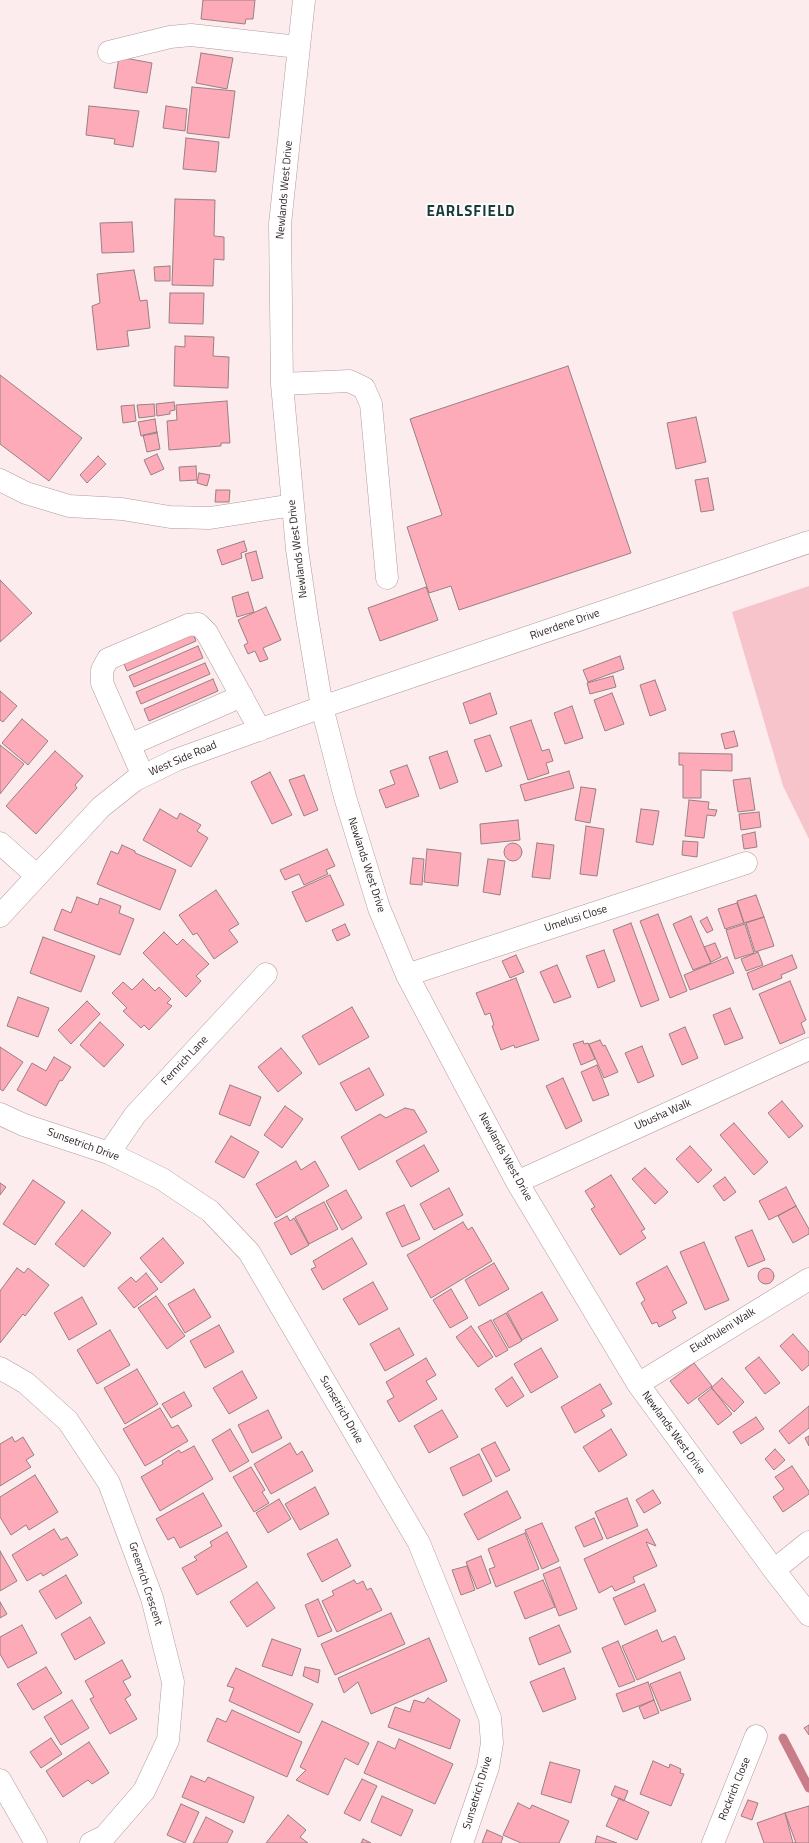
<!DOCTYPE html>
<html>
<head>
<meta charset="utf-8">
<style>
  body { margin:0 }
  canvas { display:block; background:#fdecee }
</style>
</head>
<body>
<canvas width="809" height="1843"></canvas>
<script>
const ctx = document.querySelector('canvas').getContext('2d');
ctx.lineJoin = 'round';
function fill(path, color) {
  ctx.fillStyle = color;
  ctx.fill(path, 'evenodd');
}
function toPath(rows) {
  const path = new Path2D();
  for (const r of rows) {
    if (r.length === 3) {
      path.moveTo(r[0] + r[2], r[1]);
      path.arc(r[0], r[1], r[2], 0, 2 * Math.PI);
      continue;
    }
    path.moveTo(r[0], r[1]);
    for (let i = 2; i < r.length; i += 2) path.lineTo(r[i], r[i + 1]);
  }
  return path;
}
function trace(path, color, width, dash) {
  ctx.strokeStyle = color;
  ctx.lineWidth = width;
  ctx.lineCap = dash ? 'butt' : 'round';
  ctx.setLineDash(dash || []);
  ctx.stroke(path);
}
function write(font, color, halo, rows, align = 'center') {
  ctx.font = font + ' "Titillium Web",sans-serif';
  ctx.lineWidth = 3.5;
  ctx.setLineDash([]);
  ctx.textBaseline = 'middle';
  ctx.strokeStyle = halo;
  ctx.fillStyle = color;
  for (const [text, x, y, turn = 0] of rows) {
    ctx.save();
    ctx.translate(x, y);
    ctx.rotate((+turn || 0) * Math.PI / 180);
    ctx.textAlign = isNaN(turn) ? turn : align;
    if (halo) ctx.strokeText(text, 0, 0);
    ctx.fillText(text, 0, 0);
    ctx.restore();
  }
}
const green = toPath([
  [809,586,809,839,783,786,732,612]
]);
const stream = toPath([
  [783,1738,809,1788]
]);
const building = toPath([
  [203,0,255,0,253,19,246,19,245,24,201,19,203,0],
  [201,53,233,58,227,89,196,83,201,53],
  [119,57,152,63,147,93,114,88,119,57],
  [192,87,235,91,229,138,187,133,192,87],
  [89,106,139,111,133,147,114,144,115,139,86,135,89,106],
  [166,106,187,109,185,131,163,128,166,106],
  [186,138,219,142,216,172,183,169,186,138],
  [175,199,215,200,214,236,224,237,224,260,214,259,213,286,172,285,175,199],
  [132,222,134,252,102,253,100,223,132,222],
  [170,266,170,281,155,281,154,267,170,266],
  [134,270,140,301,147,300,150,328,127,331,129,346,97,350,92,306,100,303,97,274,134,270],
  [170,293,204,293,203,324,169,323,170,293],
  [185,336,214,337,213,356,229,357,228,388,174,386,175,346,185,347,185,336],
  [568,366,631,553,459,610,451,586,429,593,407,527,442,515,410,419,568,366],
  [0,375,82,438,49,481,0,444,0,375],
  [227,401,230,443,221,443,221,446,169,450,167,421,177,420,176,405,227,401],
  [174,402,175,410,170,411,170,414,157,416,156,404,174,402],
  [154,404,155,416,139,418,137,405,154,404],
  [134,405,136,421,123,423,121,406,134,405],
  [696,417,706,462,676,469,667,423,696,417],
  [155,419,157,433,141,436,138,422,155,419],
  [157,432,160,449,147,452,143,435,157,432],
  [157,454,164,469,151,475,144,460,157,454],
  [98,456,106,464,87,483,80,475,98,456],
  [196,466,197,480,180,481,179,467,196,466],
  [199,473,210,475,207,486,197,483,199,473],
  [708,478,714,510,701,512,695,480,708,478],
  [216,490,230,490,229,502,215,502,216,490],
  [244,541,247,551,241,553,242,558,222,565,217,550,244,541],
  [256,551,263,578,252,581,245,554,256,551],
  [0,580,32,613,0,642,0,580],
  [426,587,438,620,380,641,368,608,426,587],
  [248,592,254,612,237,617,232,597,248,592],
  [266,607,281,640,263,648,268,659,260,662,255,651,248,654,244,645,248,643,238,620,266,607],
  [191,629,196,641,127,671,122,659,191,629],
  [198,646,203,658,134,687,129,676,198,646],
  [620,656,624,669,588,682,583,670,620,656],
  [205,663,210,674,141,704,136,692,205,663],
  [613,676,616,687,590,694,587,683,613,676],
  [213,679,218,691,149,721,144,709,213,679],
  [655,680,666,710,650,716,640,685,655,680],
  [0,691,17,706,3,722,0,720,0,691],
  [490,693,497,714,470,724,463,703,490,693],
  [612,693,624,724,605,731,594,700,612,693],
  [572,706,583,738,565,744,554,713,572,706],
  [22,719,48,741,28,765,2,743,22,719],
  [531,720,542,751,549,749,553,761,546,763,549,773,528,780,510,727,531,720],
  [734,731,738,746,725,749,721,734,734,731],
  [490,735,502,766,486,772,474,740,490,735],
  [0,745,24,764,0,794,0,745],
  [55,751,83,776,75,785,77,788,36,834,6,806,55,751],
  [447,751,458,782,440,789,429,757,447,751],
  [679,753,732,754,732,771,701,770,701,798,683,798,683,765,679,765,679,753],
  [407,765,419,796,386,808,379,790,395,784,390,771,407,765],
  [569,771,574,788,525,801,520,785,569,771],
  [270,772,292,815,272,824,251,782,270,772],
  [304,775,318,810,304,816,289,780,304,775],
  [750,778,755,810,738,812,733,780,750,778],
  [581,787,596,789,590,823,575,820,581,787],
  [689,800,709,802,708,809,717,810,715,816,707,815,704,838,685,836,689,800],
  [160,809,177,819,180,813,201,825,197,831,208,838,191,867,143,840,160,809],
  [641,809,659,811,653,845,636,842,641,809],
  [759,812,761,827,741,830,739,814,759,812],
  [518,820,520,840,481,844,480,824,518,820],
  [586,826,604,829,597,876,580,874,586,826],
  [755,832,757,847,744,849,742,835,755,832],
  [683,841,698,842,697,857,682,855,683,841],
  [537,843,554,845,550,879,532,877,537,843],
  [513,852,9],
  [122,845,135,851,135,853,176,870,160,910,97,884,111,851,118,854,122,845],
  [327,849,335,866,326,870,328,874,304,885,299,874,285,880,280,870,327,849],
  [427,849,461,853,458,886,424,882,427,849],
  [413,858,424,859,422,885,410,884,413,858],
  [488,859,505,861,500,895,483,892,488,859],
  [330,875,344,905,306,922,292,892,330,875],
  [216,890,239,924,229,930,238,942,214,959,197,933,193,935,179,915,216,890],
  [756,895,764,917,744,923,737,901,756,895],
  [77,897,98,905,100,898,121,906,119,913,134,919,120,955,54,930,62,909,71,913,77,897],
  [737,903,744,923,725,929,718,909,737,903],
  [658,914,687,991,670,998,640,921,658,914],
  [691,916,711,963,693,970,673,924,691,916],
  [707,917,713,930,707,933,700,921,707,917],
  [764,917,774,946,755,952,746,923,764,917],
  [631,923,659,1000,641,1007,613,930,631,923],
  [345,924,350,935,337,941,332,930,345,924],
  [745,924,754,953,735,959,726,930,745,924],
  [164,932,177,945,183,939,209,964,196,976,201,981,186,997,143,953,164,932],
  [43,937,95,956,81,992,30,973,43,937],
  [715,943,721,957,711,962,704,947,715,943],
  [604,950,615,981,598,988,586,956,604,950],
  [758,952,763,965,746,971,741,959,758,952],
  [516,955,524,972,510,978,502,961,516,955],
  [792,955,797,968,781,975,782,978,753,990,747,973,792,955],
  [727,957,734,973,690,990,684,975,727,957],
  [557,965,571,997,554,1003,540,972,557,965],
  [516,978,539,1040,515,1048,514,1045,501,1050,492,1026,494,1025,490,1013,485,1015,476,993,516,978],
  [143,979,155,991,159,987,171,999,167,1003,172,1006,149,1030,144,1025,141,1028,123,1011,127,1008,112,993,123,982,132,990,143,979],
  [790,981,806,1020,801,1023,805,1033,780,1044,759,994,790,981],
  [18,997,49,1008,38,1037,7,1026,18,997],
  [87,1001,100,1014,71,1044,58,1030,87,1001],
  [352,1007,369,1037,319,1065,302,1036,352,1007],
  [730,1008,743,1038,725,1045,713,1015,730,1008],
  [100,1022,124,1045,104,1067,80,1045,100,1022],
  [685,1027,698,1058,682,1065,669,1034,685,1027],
  [600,1040,603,1046,605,1045,618,1072,604,1078,589,1044,600,1040],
  [583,1041,584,1044,588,1043,595,1059,581,1065,573,1044,583,1041],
  [642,1046,654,1076,638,1083,625,1053,642,1046],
  [0,1047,23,1062,3,1091,0,1089,0,1047],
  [281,1048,302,1073,278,1092,258,1067,281,1048],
  [54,1057,71,1067,62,1081,60,1080,46,1106,17,1090,32,1063,46,1071,54,1057],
  [597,1065,609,1095,593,1101,581,1072,597,1065],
  [369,1068,384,1095,356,1111,340,1083,369,1068],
  [563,1078,582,1121,566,1129,546,1086,563,1078],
  [230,1085,261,1097,250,1126,219,1114,230,1085],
  [782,1101,803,1126,789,1138,768,1113,782,1101],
  [285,1106,303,1119,282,1148,264,1135,285,1106],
  [405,1108,414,1110,427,1132,359,1170,341,1137,380,1114,386,1118,405,1108],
  [734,1123,768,1162,754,1175,720,1135,734,1123],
  [231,1136,259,1152,244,1178,215,1162,231,1136],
  [424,1145,439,1171,411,1187,396,1161,424,1145],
  [690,1146,712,1170,698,1183,676,1159,690,1146],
  [296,1161,301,1170,315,1161,329,1186,276,1218,256,1184,296,1161],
  [645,1168,668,1192,655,1204,632,1179,645,1168],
  [611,1175,645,1229,641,1231,646,1238,620,1255,591,1209,595,1207,585,1191,611,1175],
  [725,1177,736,1192,724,1201,713,1186,725,1177],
  [33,1180,65,1202,35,1245,3,1224,33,1180],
  [0,1183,6,1187,0,1195,0,1183],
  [786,1187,796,1206,769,1220,759,1201,786,1187],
  [449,1188,463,1215,434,1230,420,1204,449,1188],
  [346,1190,362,1218,342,1230,326,1201,346,1190],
  [324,1202,338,1229,309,1244,295,1217,324,1202],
  [404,1205,420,1239,402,1247,386,1213,404,1205],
  [796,1206,809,1229,809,1234,793,1243,778,1216,796,1206],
  [82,1210,111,1233,84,1267,55,1244,82,1210],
  [287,1216,290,1221,294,1218,309,1245,291,1255,274,1223,287,1216],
  [463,1222,468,1230,472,1227,492,1261,431,1298,407,1255,463,1222],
  [752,1230,765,1260,748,1267,735,1237,752,1230],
  [163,1238,184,1263,161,1283,140,1258,163,1238],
  [352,1238,367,1264,323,1290,311,1269,316,1267,313,1261,352,1238],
  [704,1242,729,1300,705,1310,680,1252,704,1242],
  [494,1263,509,1289,479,1306,465,1280,494,1263],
  [667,1266,687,1303,672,1311,676,1318,659,1327,657,1322,652,1324,641,1303,645,1300,636,1283,667,1266],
  [17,1268,24,1273,28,1268,49,1285,25,1316,23,1314,0,1343,0,1291,17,1268],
  [766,1276,8],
  [146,1273,158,1289,134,1308,118,1288,131,1277,136,1282,146,1273],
  [373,1282,388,1309,359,1325,343,1299,373,1282],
  [194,1289,211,1317,185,1333,168,1304,194,1289],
  [451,1289,468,1318,450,1328,433,1300,451,1289],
  [542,1292,558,1320,522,1340,507,1312,542,1292],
  [156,1296,185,1336,167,1349,138,1308,156,1296],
  [82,1297,97,1324,69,1340,54,1313,82,1297],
  [506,1313,522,1341,509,1348,493,1320,506,1313],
  [491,1320,508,1350,496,1357,478,1327,491,1320],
  [219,1325,234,1352,205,1368,190,1341,219,1325],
  [471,1326,493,1357,478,1367,456,1337,471,1326],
  [399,1328,414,1355,385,1371,370,1344,399,1328],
  [110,1330,130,1365,97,1384,77,1350,110,1330],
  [793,1334,809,1352,809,1365,802,1371,780,1346,793,1334],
  [541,1348,558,1377,531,1393,514,1364,541,1348],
  [759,1357,780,1383,765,1394,745,1368,759,1357],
  [426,1358,436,1375,426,1381,437,1399,399,1422,387,1401,394,1397,386,1382,426,1358],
  [694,1363,712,1386,688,1404,670,1381,694,1363],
  [137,1369,158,1404,125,1424,104,1388,137,1369],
  [242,1371,257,1398,229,1414,213,1388,242,1371],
  [512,1377,524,1396,507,1407,495,1389,512,1377],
  [722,1378,744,1402,734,1412,711,1388,722,1378],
  [600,1384,612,1404,601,1410,605,1416,575,1433,561,1407,600,1384],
  [712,1388,732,1414,718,1425,698,1399,712,1388],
  [184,1392,192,1406,171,1418,162,1404,184,1392],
  [809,1406,809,1428,789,1444,779,1431,809,1406],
  [160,1408,172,1428,178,1425,188,1441,145,1466,123,1429,160,1408],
  [268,1410,282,1438,252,1453,238,1425,268,1410],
  [442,1410,458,1437,429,1453,414,1426,442,1410],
  [756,1417,764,1429,741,1444,733,1432,756,1417],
  [230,1429,249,1461,230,1472,212,1440,230,1429],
  [611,1429,627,1455,599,1472,583,1447,611,1429],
  [809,1436,809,1446,805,1438,809,1436],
  [12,1437,15,1442,23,1437,34,1455,26,1460,31,1467,0,1486,0,1444,12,1437],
  [495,1442,510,1470,496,1477,481,1449,495,1442],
  [290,1443,297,1455,302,1451,313,1471,271,1494,254,1464,290,1443],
  [194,1446,213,1479,160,1511,141,1477,163,1464,162,1461,179,1450,181,1453,194,1446],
  [775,1449,785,1460,774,1470,765,1459,775,1449],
  [479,1454,492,1481,463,1496,450,1468,479,1454],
  [792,1466,809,1491,809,1494,783,1512,773,1497,784,1489,775,1477,792,1466],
  [251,1467,265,1490,262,1492,269,1503,254,1512,233,1477,251,1467],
  [35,1475,58,1512,29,1530,26,1525,11,1535,0,1517,0,1497,35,1475],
  [315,1487,329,1514,300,1530,285,1504,315,1487],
  [653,1490,661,1503,644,1513,636,1500,653,1490],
  [507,1491,521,1518,478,1540,464,1514,507,1491],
  [203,1493,222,1526,180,1548,174,1537,168,1540,156,1519,203,1493],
  [627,1498,638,1526,607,1539,595,1512,627,1498],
  [279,1499,291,1519,268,1533,256,1513,279,1499],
  [594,1518,603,1539,584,1547,575,1527,594,1518],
  [542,1523,559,1561,542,1569,525,1530,542,1523],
  [54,1529,61,1540,67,1537,78,1555,43,1576,41,1573,27,1581,12,1555,54,1529],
  [647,1529,656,1546,646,1542,657,1566,633,1577,635,1582,615,1591,612,1586,599,1593,584,1559,647,1529],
  [227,1532,247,1567,197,1595,182,1568,197,1560,194,1557,212,1546,210,1542,227,1532],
  [525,1533,539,1569,496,1587,489,1569,495,1567,488,1549,525,1533],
  [337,1539,351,1566,322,1582,307,1554,337,1539],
  [0,1551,17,1581,0,1591,0,1551],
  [481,1556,491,1583,477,1589,466,1562,481,1556],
  [467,1566,475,1590,461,1595,452,1570,467,1566],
  [560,1567,577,1609,559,1616,543,1574,560,1567],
  [66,1575,82,1603,56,1619,39,1591,66,1575],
  [354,1580,357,1584,363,1581,367,1590,371,1588,382,1610,337,1632,322,1601,334,1595,332,1591,354,1580],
  [543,1580,555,1607,525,1619,514,1592,543,1580],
  [257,1582,275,1608,247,1627,230,1602,257,1582],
  [644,1584,656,1611,625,1625,613,1598,644,1584],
  [318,1599,332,1631,318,1637,305,1605,318,1599],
  [0,1602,7,1614,0,1618,0,1602],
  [391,1613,405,1644,335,1675,321,1644,391,1613],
  [90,1617,105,1643,75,1660,61,1634,90,1617],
  [22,1625,37,1653,8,1668,0,1654,0,1637,22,1625],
  [559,1625,571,1652,539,1665,529,1638,559,1625],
  [657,1630,662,1642,675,1636,685,1659,637,1680,622,1646,657,1630],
  [429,1638,447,1681,371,1714,358,1682,344,1693,338,1678,429,1638],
  [272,1639,301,1649,292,1676,262,1666,272,1639],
  [618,1641,635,1681,619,1687,602,1648,618,1641],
  [122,1660,131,1677,123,1681,131,1695,125,1699,137,1719,110,1734,90,1699,94,1697,85,1681,122,1660],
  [46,1667,62,1693,33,1710,17,1684,46,1667],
  [305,1667,320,1670,318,1683,303,1676,305,1667],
  [236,1668,313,1704,299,1733,229,1701,234,1688,227,1686,236,1668],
  [564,1668,576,1699,543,1712,530,1682,564,1668],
  [680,1672,691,1700,661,1711,650,1684,680,1672],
  [648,1682,654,1700,623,1712,616,1694,648,1682],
  [428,1698,460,1720,450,1749,388,1727,395,1707,410,1712,414,1700,424,1703,428,1698],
  [72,1700,89,1728,61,1745,44,1717,72,1700],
  [654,1700,659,1713,644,1719,639,1707,654,1700],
  [232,1710,302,1742,287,1777,207,1741,217,1718,226,1722,232,1710],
  [322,1721,369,1743,358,1765,345,1758,328,1795,296,1780,306,1770,300,1767,322,1721],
  [809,1725,809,1735,804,1728,809,1725],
  [51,1738,62,1754,41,1768,30,1752,51,1738],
  [399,1739,453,1764,435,1804,364,1773,378,1741,395,1749,399,1739],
  [89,1742,109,1773,92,1784,88,1780,63,1797,46,1771,89,1742],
  [653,1761,669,1768,670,1764,681,1769,680,1773,684,1774,671,1806,640,1794,653,1761],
  [550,1762,580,1770,571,1803,541,1794,550,1762],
  [191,1776,205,1782,208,1777,254,1797,244,1823,182,1797,191,1776],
  [362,1779,377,1786,360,1821,344,1813,362,1779],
  [615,1786,628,1791,624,1801,611,1795,615,1786],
  [382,1796,413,1810,401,1836,371,1822,382,1796],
  [619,1798,649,1812,637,1840,606,1826,619,1798],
  [748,1800,758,1803,752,1820,741,1816,748,1800],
  [518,1803,530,1809,532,1805,569,1821,559,1843,521,1843,503,1835,518,1803],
  [181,1804,199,1812,185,1843,167,1835,181,1804],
  [809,1806,809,1843,793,1843,785,1813,809,1806],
  [785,1813,796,1843,764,1843,757,1823,785,1813],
  [288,1815,306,1830,300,1837,308,1843,266,1843,288,1815],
  [206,1817,233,1831,227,1843,193,1843,206,1817],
  [487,1830,503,1837,501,1843,482,1843,487,1830],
  [597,1836,617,1843,595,1843,597,1836],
  [363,1839,371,1843,361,1843,363,1839]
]);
const minor = toPath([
  [304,0,280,224,282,384,297,549,307,618,322,707,345,797,379,908,407,975,517,1182,638,1384,774,1570,809,1615],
  [109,52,170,37,191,35,298,47],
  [282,384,349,381,364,388,371,404,387,578],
  [0,480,26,493,69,506,122,509,170,517,210,518,293,505],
  [129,745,242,696],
  [143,776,102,683,102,670,108,659,188,625,198,624,207,633,260,730],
  [0,843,36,875],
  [0,916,101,807,135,780,176,760,322,707,809,542],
  [407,975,746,863],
  [0,1114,24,1125,109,1153,162,1179,210,1211,249,1252,419,1543,490,1718,492,1743,488,1767,462,1843],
  [109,1153,135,1115,266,974],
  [517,1182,809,1049],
  [0,1368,26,1383,68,1421,109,1483,152,1598,173,1682,168,1740,144,1791,105,1836,91,1843],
  [638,1384,809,1279],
  [774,1570,809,1542],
  [0,1780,36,1843],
  [713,1843,756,1736]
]);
const streetNames = [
  ["Newlands West Drive",285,190,-85],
  ["Newlands West Drive",298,549,-97],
  ["Riverdene Drive",565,625,-19],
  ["West Side Road",183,759,-23],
  ["Newlands West Drive",366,865,72],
  ["Umelusi Close",576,919,-18],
  ["Fernrich Lane",185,1061,-47],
  ["Ubusha Walk",663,1115,-24],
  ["Sunsetrich Drive",83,1145,20],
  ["Newlands West Drive",505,1157,61],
  ["Ekuthuleni Walk",723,1331,-32],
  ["Sunsetrich Drive",341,1410,60],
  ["Newlands West Drive",673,1433,54],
  ["Greenrich Crescent",145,1584,72],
  ["Rockrich Close",735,1789,-68],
  ["Sunsetrich Drive",478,1793,-73]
];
const districtNames = [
  ["EARLSFIELD",471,212]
];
fill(green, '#f7c4cb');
trace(stream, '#c97d89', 9);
fill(building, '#fdabb8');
trace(building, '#988083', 1);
trace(minor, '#b39a9d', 23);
trace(minor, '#fff', 22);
write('11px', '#2e2425', '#fefefe', streetNames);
ctx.letterSpacing = '1px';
write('bold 15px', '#193b38', '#fefefe', districtNames);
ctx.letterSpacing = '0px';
</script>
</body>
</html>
